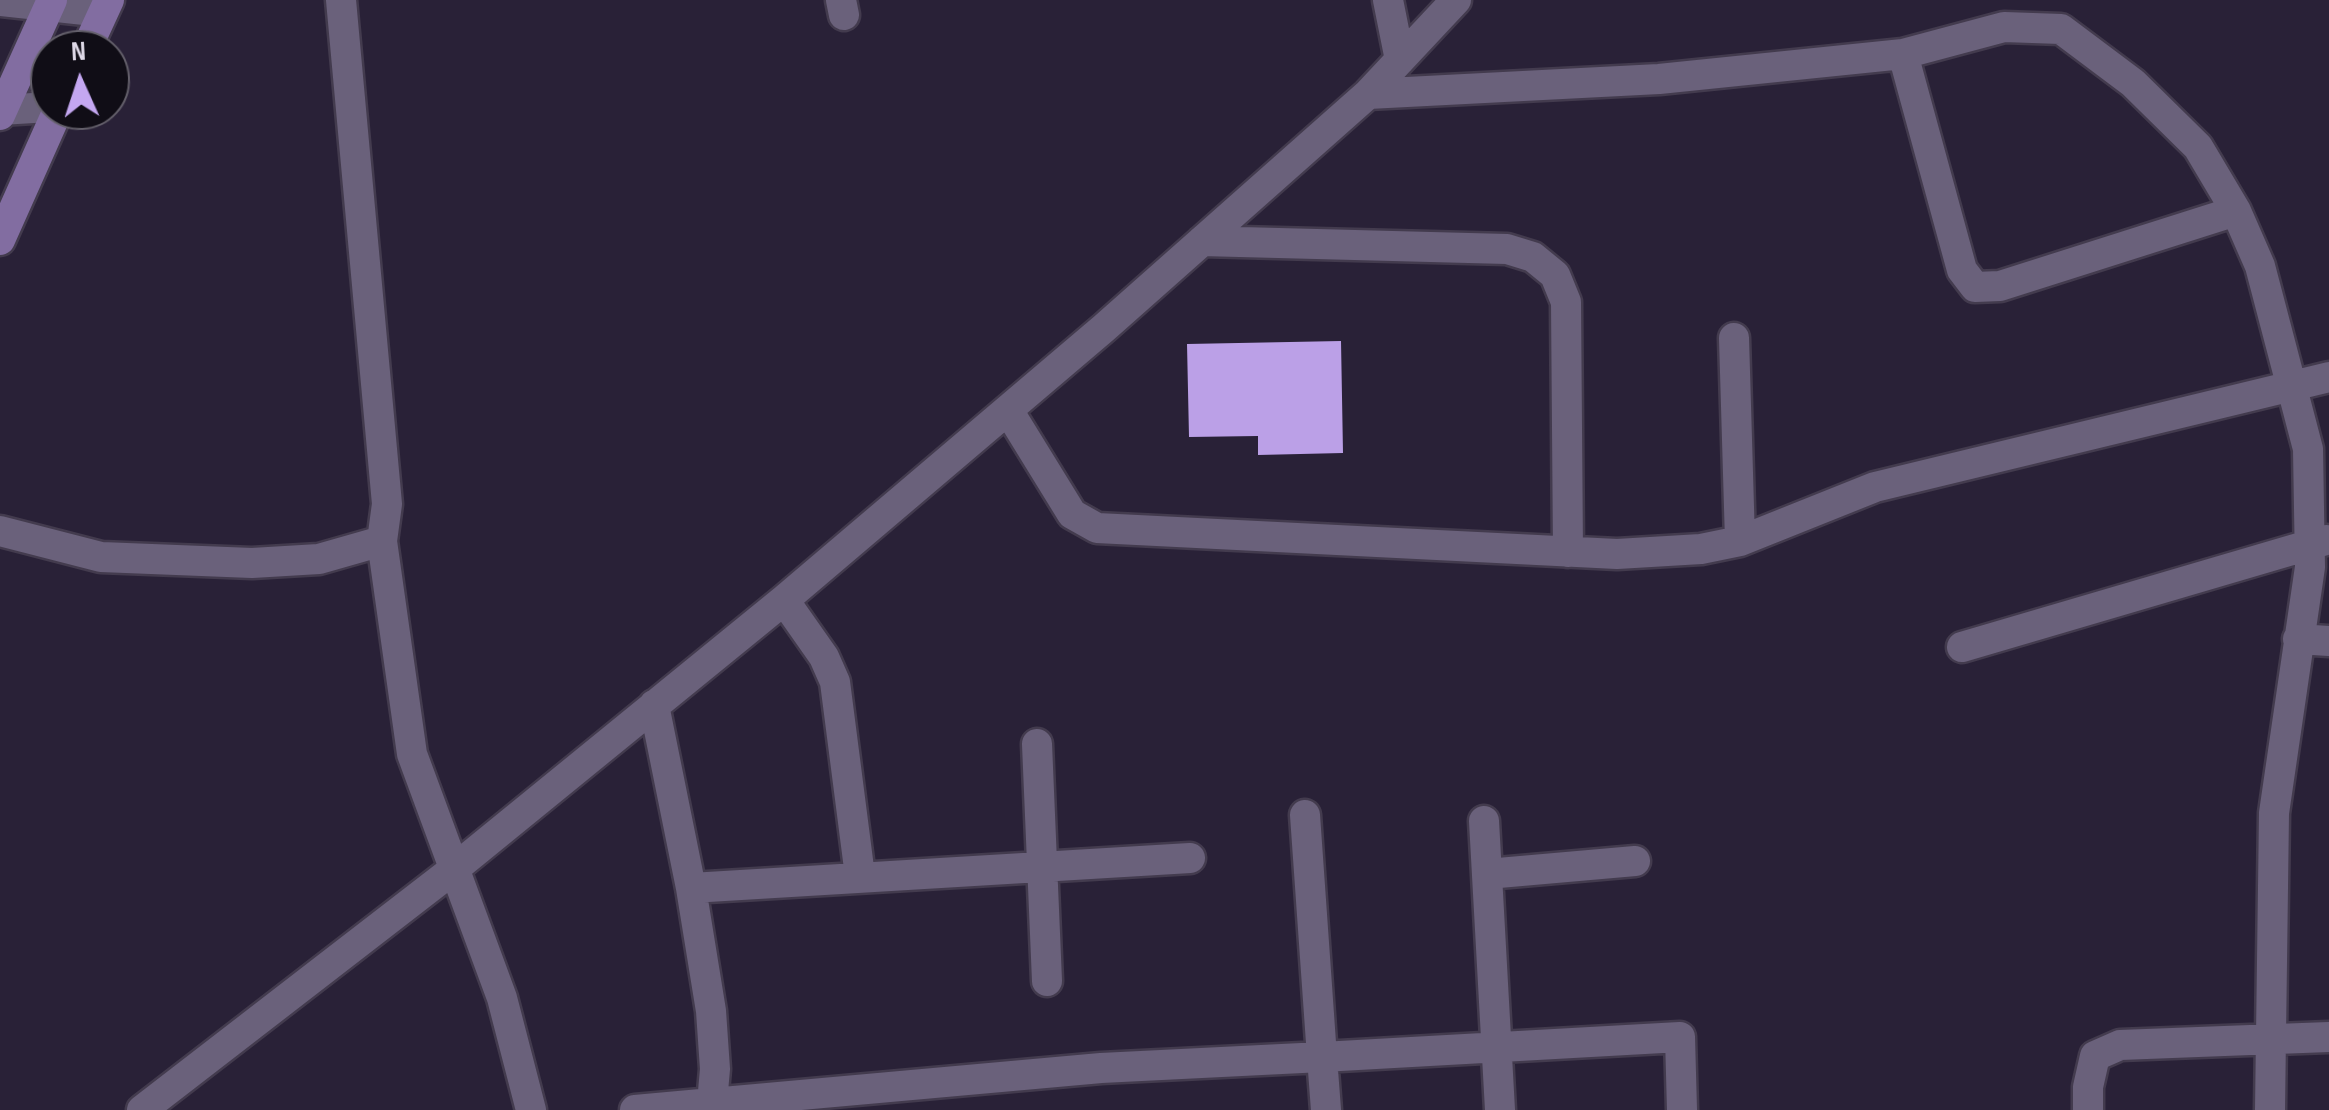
<!DOCTYPE html>
<html>
<head>
<meta charset="utf-8">
<style>
  body { margin:0 }
  #map { position:relative; width:2329px; height:1110px; overflow:hidden; background:#292137; font-family:"Sofia Sans Condensed",sans-serif }
  canvas { display:block }
  .north { position:absolute; left:30px; top:30px; width:100px; height:100px; box-sizing:border-box; background:#100d16; border:2px solid #635f6a; border-radius:50%; rotate:357deg; font-size:28px; font-weight:700; line-height:40px; text-align:center; color:#dfd9e8 }
  .north::after { content:''; display:block; margin:auto; width:35px; height:45px; background:#c4a7f1; clip-path:polygon(50% 0,100% 100%,50% 72%,0 100%) }
</style>
</head>
<body>
<div id="map">
<canvas width="2329" height="1110"></canvas>
<div class="north">N</div>
</div>
<script>
const ctx = document.querySelector('canvas').getContext('2d');
ctx.lineJoin = 'round';
function fill(path, color) {
  ctx.fillStyle = color;
  ctx.fill(path, 'evenodd');
}
function toPath(rows) {
  const path = new Path2D();
  for (const r of rows) {
    path.moveTo(r[0], r[1]);
    for (let i = 2; i < r.length; i += 2) path.lineTo(r[i], r[i + 1]);
  }
  return path;
}
function trace(path, color, width, dash) {
  ctx.strokeStyle = color;
  ctx.lineWidth = width;
  ctx.lineCap = dash ? 'butt' : 'round';
  ctx.setLineDash(dash || []);
  ctx.stroke(path);
}
const building = toPath([
  [1341,341,1343,453,1258,455,1258,436,1189,437,1187,344]
]);
const street = toPath([
  [841,0,844,15],
  [1388,0,1400,60],
  [0,1,103,12],
  [1903,54,1962,270,1975,287,2000,286,2236,211],
  [1368,94,1659,79,1903,54,2004,27,2061,29,2133,83,2198,147,2236,211,2260,266,2308,449,2310,567,2274,813,2270,1110],
  [0,110,50,107],
  [1202,241,1507,249,1533,257,1555,275,1566,302,1568,552],
  [1734,338,1740,541],
  [1008,410,1072,514,1097,528,1617,554,1701,549,1740,541,1875,487,2329,377],
  [0,531,101,557,252,563,319,559,382,541,387,504,341,0],
  [382,541,412,754,502,998,531,1110],
  [784,600,824,657,835,682,860,876],
  [2298,639,2329,641],
  [1962,647,2326,540],
  [654,705,691,888,711,1011,715,1069,712,1103,1101,1068,1322,1057,1326,1110],
  [1037,744,1047,981],
  [1305,815,1322,1057,1680,1037,1682,1110],
  [1484,821,1500,1110],
  [1487,874,1635,861],
  [691,888,1190,858],
  [142,1110,454,869,784,600,1104,328,1368,94,1456,0],
  [635,1110,712,1103],
  [2088,1110,2088,1087,2095,1056,2120,1045,2329,1037]
]);
const secondary = toPath([
  [86,50,109,0],
  [0,115,52,0],
  [0,240,58,110]
]);
fill(building, '#bba0e7');
trace(street, '#433b4e', 35);
trace(secondary, '#433b4e', 35);
trace(street, '#6a617b', 30);
trace(secondary, '#826da1', 30);
</script>
</body>
</html>
